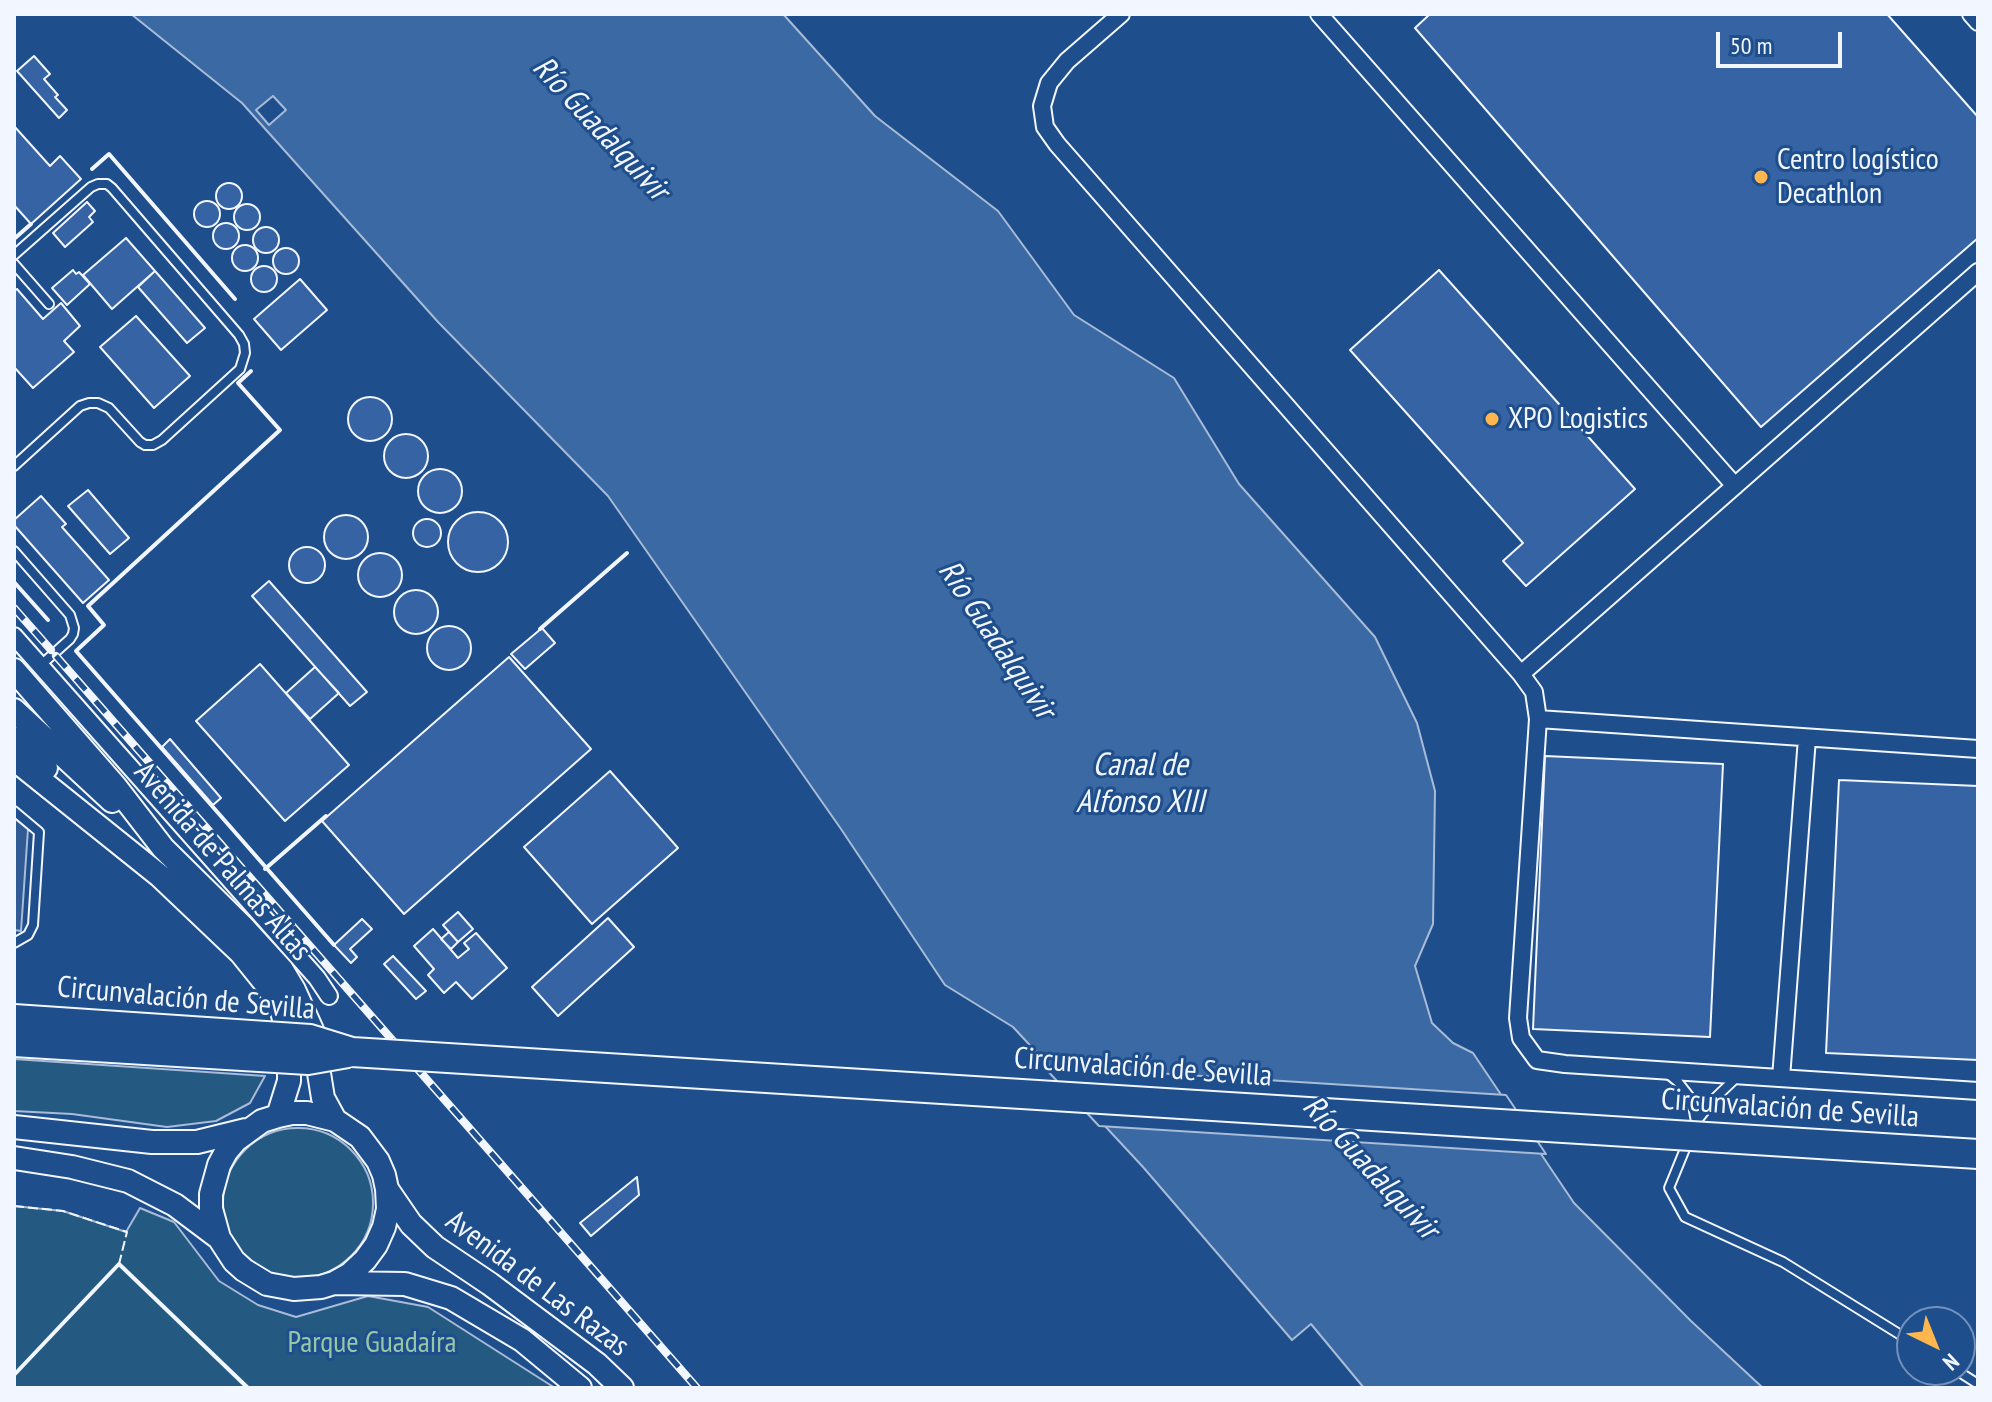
<!DOCTYPE html>
<html>
<head>
<meta charset="utf-8">
<style>
  body { margin:0 }
  #map { position:relative; width:1992px; height:1402px; overflow:hidden; background:#1f4e8c; font-family:"PT Sans Narrow",sans-serif }
  canvas { display:block }
  .frame { position:absolute; inset:0; border:16px solid #f2f6ff; pointer-events:none }
  .north { position:absolute; left:1896px; top:1306px; width:80px; height:80px; box-sizing:border-box; background:#1f4e8c; border:2px solid #7391ba; border-radius:50%; rotate:137deg; font-size:22px; font-weight:700; line-height:32px; text-align:center; color:#f2f6ff }
  .north::after { content:''; display:block; margin:auto; width:28px; height:36px; background:#ffb74d; clip-path:polygon(50% 0,100% 100%,50% 72%,0 100%) }
  .scale { position:absolute; left:1716px; top:32px; width:126px; height:36px; box-sizing:border-box; border:4px solid #f2f6ff; border-top:0; padding-left:10px; font-size:24px; line-height:28px; white-space:nowrap; color:#f2f6ff; -webkit-text-stroke:6px #1f4e8c; paint-order:stroke }
</style>
</head>
<body>
<div id="map">
<canvas width="1992" height="1402"></canvas>
<div class="frame"></div>
<div class="north">N</div>
<div class="scale">50 m</div>
</div>
<script>
const ctx = document.querySelector('canvas').getContext('2d');
ctx.lineJoin = 'round';
function fill(path, color) {
  ctx.fillStyle = color;
  ctx.fill(path, 'evenodd');
}
function toPath(rows) {
  const path = new Path2D();
  for (const r of rows) {
    if (r.length === 3) {
      path.moveTo(r[0] + r[2], r[1]);
      path.arc(r[0], r[1], r[2], 0, 2 * Math.PI);
      continue;
    }
    path.moveTo(r[0], r[1]);
    for (let i = 2; i < r.length; i += 2) path.lineTo(r[i], r[i + 1]);
  }
  return path;
}
function trace(path, color, width, dash) {
  ctx.strokeStyle = color;
  ctx.lineWidth = width;
  ctx.lineCap = dash ? 'butt' : 'round';
  ctx.setLineDash(dash || []);
  ctx.stroke(path);
}
function write(font, color, halo, rows, align = 'center') {
  ctx.font = font + ' "PT Sans Narrow",sans-serif';
  ctx.lineWidth = 6;
  ctx.setLineDash([]);
  ctx.textBaseline = 'middle';
  ctx.strokeStyle = halo;
  ctx.fillStyle = color;
  for (const [text, x, y, turn = 0] of rows) {
    ctx.save();
    ctx.translate(x, y);
    ctx.rotate((+turn || 0) * Math.PI / 180);
    ctx.textAlign = isNaN(turn) ? turn : align;
    if (halo) ctx.strokeText(text, 0, 0);
    ctx.fillText(text, 0, 0);
    ctx.restore();
  }
}
const green = toPath([
  [14,1059,265,1076,250,1103,216,1121,167,1127,72,1114,14,1111,14,1059],
  [298,1203,75],
  [14,1206,63,1211,126,1232,140,1208,174,1222,219,1281,258,1305,296,1317,368,1296,428,1307,555,1388,14,1388,14,1206]
]);
const parking = toPath([
  [14,818,28,829,21,931,14,930,14,818]
]);
const water = toPath([
  [131,14,783,14,875,116,998,211,1074,315,1174,378,1239,484,1375,637,1417,723,1435,791,1433,924,1415,966,1432,1023,1453,1043,1473,1053,1574,1203,1691,1321,1763,1388,1364,1388,1311,1324,1292,1340,1143,1167,1013,1027,945,985,841,829,608,496,438,322,242,103,131,14]
]);
const pier = toPath([
  [273,96,286,110,269,125,256,110,273,96],
  [1043,1066,1506,1095,1546,1154,1099,1126,1043,1066]
]);
const building = toPath([
  [1430,14,1887,14,1978,117,1978,238,1761,427,1415,28,1430,14],
  [34,56,50,74,44,79,58,95,55,97,67,110,59,118,17,71,34,56],
  [14,126,50,166,60,156,81,179,31,224,14,205,14,126],
  [229,196,13],
  [207,214,13],
  [87,202,95,211,89,217,93,222,65,247,53,233,87,202],
  [247,217,13],
  [226,236,13],
  [266,240,13],
  [126,238,155,271,112,309,83,275,126,238],
  [245,258,13],
  [286,261,13],
  [264,279,13],
  [73,270,76,274,79,272,90,284,67,305,52,288,73,270],
  [1439,270,1635,489,1526,586,1503,561,1523,543,1350,350,1439,270],
  [155,271,205,328,187,343,138,287,155,271],
  [300,279,327,310,281,350,254,319,300,279],
  [17,289,43,319,61,303,80,326,64,341,74,352,33,388,14,367,14,291,17,289],
  [136,316,190,376,154,408,100,347,136,316],
  [370,419,22],
  [406,456,22],
  [440,491,22],
  [88,490,129,538,110,554,68,506,88,490],
  [41,496,66,524,62,527,109,580,83,603,14,525,14,520,41,496],
  [478,542,30],
  [346,537,22],
  [427,533,14],
  [307,565,18],
  [380,575,22],
  [269,581,367,692,350,706,252,596,269,581],
  [416,612,22],
  [449,648,22],
  [542,628,555,643,525,669,511,654,542,628],
  [509,657,591,749,404,914,322,821,509,657],
  [260,664,349,765,285,821,196,721,260,664],
  [315,667,339,693,310,719,286,693,315,667],
  [170,739,221,798,213,805,162,747,170,739],
  [1545,756,1723,764,1710,1037,1533,1029,1545,756],
  [610,771,678,848,592,924,524,847,610,771],
  [1839,780,1978,786,1978,1060,1826,1053,1839,780],
  [458,912,473,929,458,942,443,925,458,912],
  [608,918,634,947,558,1016,532,987,608,918],
  [362,919,372,929,350,949,357,957,351,963,334,945,362,919],
  [433,929,458,958,469,949,464,943,476,933,507,968,472,999,456,982,444,993,428,975,434,969,414,946,433,929],
  [449,932,458,942,451,949,441,939,449,932],
  [393,956,426,991,416,999,384,964,393,956],
  [637,1177,639,1195,591,1236,580,1223,637,1177]
]);
const lane = toPath([
  [14,255,91,187,98,184,107,184,112,188,239,335,244,344,245,353,240,369,162,440,153,445,145,445,140,442,109,408,98,403,89,403,80,406,14,466],
  [14,264,49,304],
  [14,551,70,615,74,628,73,634,70,639,41,665],
  [14,811,39,832,33,925,28,935,14,943],
  [1667,1073,1678,1082,1692,1100,1696,1122],
  [1738,1076,1713,1100,1696,1122,1669,1188,1685,1217,1783,1262,1912,1342],
  [1956,1370,1978,1384]
]);
const street = toPath([
  [1121,14,1067,61,1049,83,1042,106,1045,127,1057,144,1521,674,1534,692,1538,719,1518,1018,1521,1038,1537,1060,1565,1064,1978,1091],
  [1319,14,1735,486],
  [1971,14,1978,22],
  [14,636,317,978,329,996],
  [1521,674,1978,272],
  [1538,719,1978,749],
  [1781,1078,1807,738]
]);
const secondary = toPath([
  [14,670,115,786,163,848,241,925,282,970,294,990,312,1030,323,1098,335,1120],
  [14,710,112,801],
  [14,738,46,768],
  [14,759,160,876,241,953,266,984,281,1008,289,1038,289,1081,278,1116],
  [14,1127,152,1142,197,1142,246,1130],
  [14,1158,72,1167,128,1181,175,1205,219,1238],
  [387,1189,411,1224,435,1247,490,1284,597,1364,622,1388],
  [334,1283,350,1274,365,1260,376,1245,384,1227,388,1209,387,1189,384,1175,378,1161,360,1137,335,1120,307,1113,292,1113,278,1116,262,1121,236,1140,226,1152,219,1165,211,1194,211,1209,219,1238,234,1261,244,1270,267,1284,294,1289,321,1287,334,1283,405,1284,451,1298,522,1340,580,1388]
]);
const rail = toPath([
  [14,608,51,650],
  [56,656,697,1388]
]);
const highwayBridge = toPath([
  [14,1019,310,1039,352,1052,1978,1154],
  [14,1042,308,1060,348,1053]
]);
const fence = toPath([
  [14,1206,63,1211,127,1232,119,1264]
]);
const wall = toPath([
  [92,169,109,154,235,299],
  [14,239,31,224],
  [251,371,238,383,280,430,88,606,104,625,76,651,334,945],
  [14,582,48,620],
  [540,629,627,553],
  [265,869,326,816],
  [14,1375,119,1264,248,1388]
]);
const markers = [
  [1761,177,8,"#ffb74d"],
  [1492,419,8,"#ffb74d"]
];
const poiNames = [
  ["Centro logístico",1777,160],
  ["Decathlon",1777,194],
  ["XPO Logistics",1508,419]
];
const streetNames = [
  ["Avenida de Palmas Altas",222,862,49],
  ["Circunvalación de Sevilla",186,999,5],
  ["Circunvalación de Sevilla",1143,1068,4],
  ["Circunvalación de Sevilla",1790,1109,4],
  ["Avenida de Las Razas",537,1284,37]
];
const parkNames = [
  ["Parque Guadaíra",372,1343]
];
const waterNames = [
  ["Río Guadalquivir",600,129,47],
  ["Río Guadalquivir",996,640,56],
  ["Canal de",1140,766],
  ["Alfonso XIII",1140,803],
  ["Río Guadalquivir",1370,1168,47]
];
fill(green, '#245a82');
trace(green, '#a8bbd7', 2);
fill(parking, '#305b95');
trace(parking, '#a8bbd7', 2);
fill(water, '#3b69a3');
trace(water, '#a8bbd7', 2);
fill(pier, '#1f4e8c');
trace(pier, '#a8bbd7', 2);
fill(building, '#3563a3');
trace(building, '#f2f6ff', 2);
trace(lane, '#f2f6ff', 12);
trace(street, '#f2f6ff', 20);
trace(secondary, '#f2f6ff', 26);
trace(lane, '#1f4e8c', 8);
trace(street, '#1f4e8c', 16);
trace(secondary, '#1f4e8c', 22);
trace(rail, '#f2f6ff', 8);
trace(rail, '#1f4e8c', 5, [15]);
trace(highwayBridge, '#f2f6ff', 32, []);
trace(highwayBridge, '#1f4e8c', 28);
trace(fence, '#f2f6ff', 2, [10, 4]);
trace(wall, '#f2f6ff', 4);
for (const [x, y, r, color] of markers) {
  const dot = new Path2D();
  dot.arc(x, y, r, 0, 2 * Math.PI);
  ctx.fillStyle = color;
  ctx.fill(dot);
  trace(dot, '#1f4e8c', 3);
}
write('30px', '#f2f6ff', '#1f4e8c', poiNames, 'left');
write('30px', '#f2f6ff', '#1f4e8c', streetNames);
write('30px', '#97c8a6', '#1f4e8c', parkNames);
write('italic 32px', '#f2f6ff', '#1f4e8c', waterNames);
</script>
</body>
</html>
